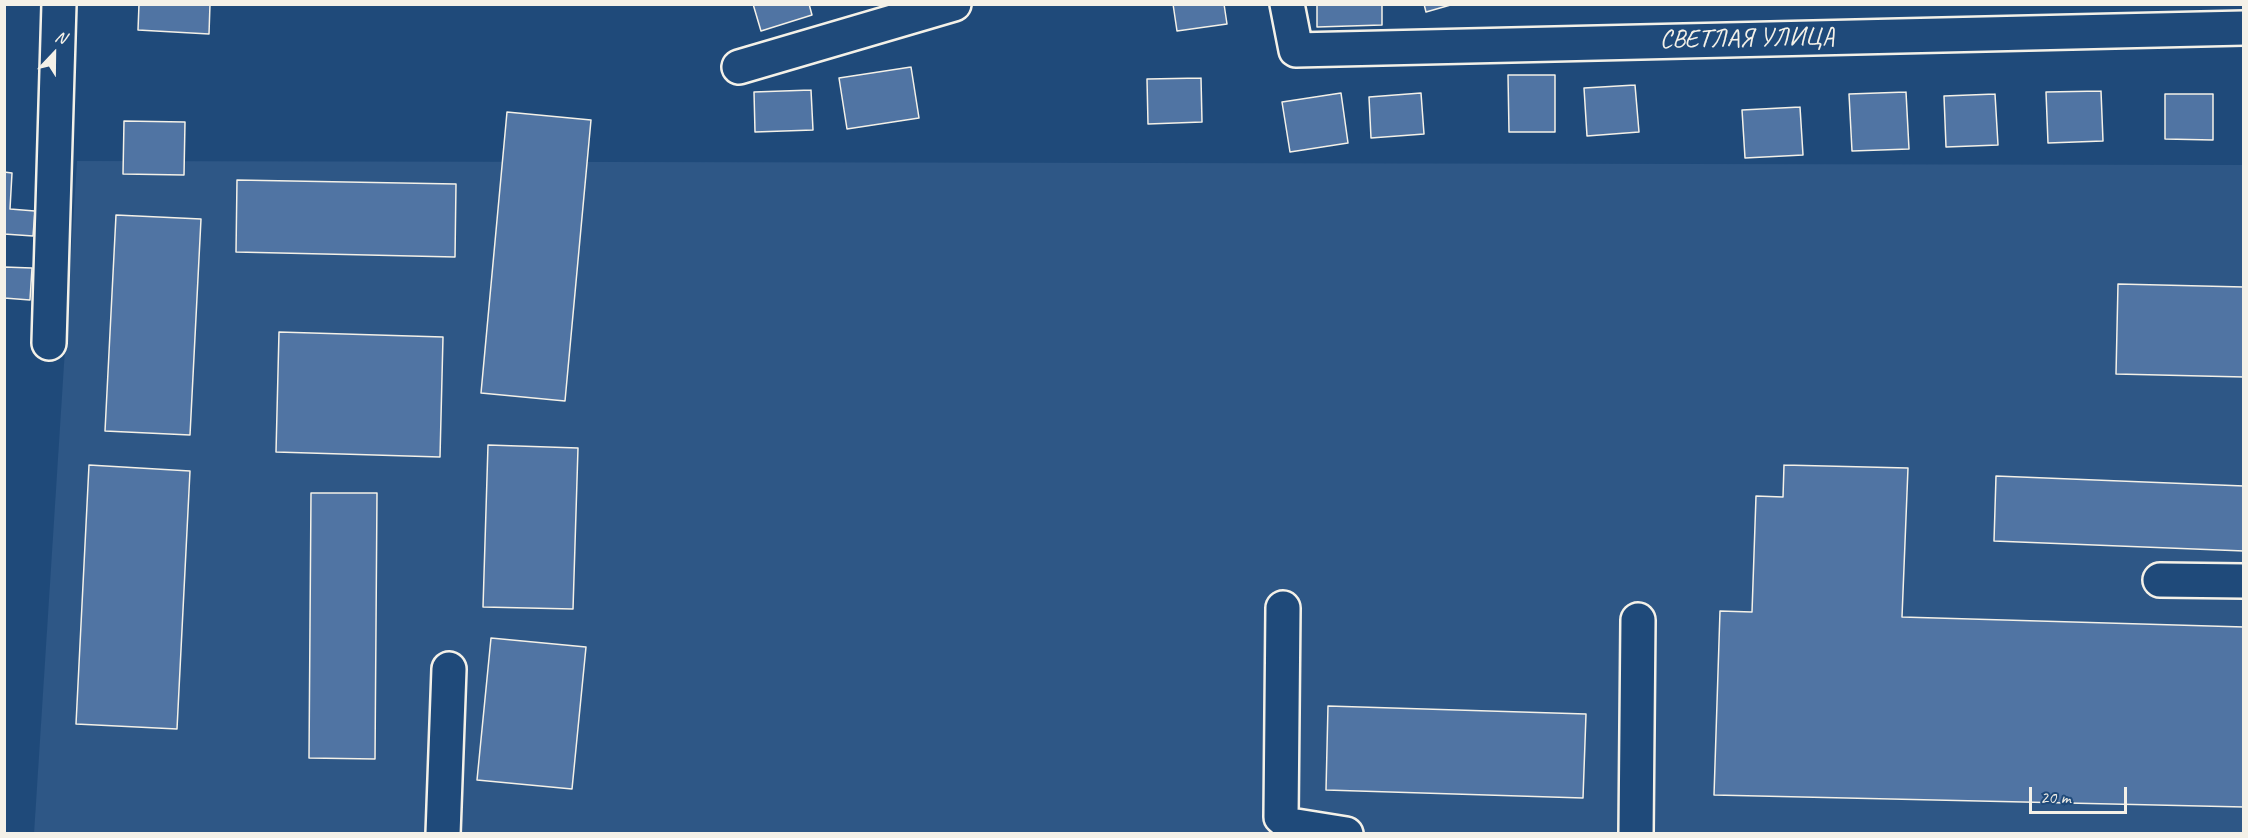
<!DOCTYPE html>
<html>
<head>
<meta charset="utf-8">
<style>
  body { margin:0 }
  #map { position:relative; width:2248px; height:838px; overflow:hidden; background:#1f4a7a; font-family:Caveat,sans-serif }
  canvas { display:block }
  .frame { position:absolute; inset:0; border:6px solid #f4f1e8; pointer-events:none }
  .north { position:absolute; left:24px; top:24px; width:60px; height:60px; -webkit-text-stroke:4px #1f4a7a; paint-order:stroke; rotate:22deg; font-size:16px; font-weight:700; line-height:24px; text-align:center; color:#f4f1e8 }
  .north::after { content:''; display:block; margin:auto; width:21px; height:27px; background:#f4f1e8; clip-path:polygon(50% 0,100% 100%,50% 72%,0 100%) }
  .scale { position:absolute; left:2029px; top:787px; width:98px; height:27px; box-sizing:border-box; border:3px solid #f4f1e8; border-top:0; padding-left:8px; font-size:18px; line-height:21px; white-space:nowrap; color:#f4f1e8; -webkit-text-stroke:4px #1f4a7a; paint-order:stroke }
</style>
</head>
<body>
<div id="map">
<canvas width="2248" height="838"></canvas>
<div class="frame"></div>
<div class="north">N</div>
<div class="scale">20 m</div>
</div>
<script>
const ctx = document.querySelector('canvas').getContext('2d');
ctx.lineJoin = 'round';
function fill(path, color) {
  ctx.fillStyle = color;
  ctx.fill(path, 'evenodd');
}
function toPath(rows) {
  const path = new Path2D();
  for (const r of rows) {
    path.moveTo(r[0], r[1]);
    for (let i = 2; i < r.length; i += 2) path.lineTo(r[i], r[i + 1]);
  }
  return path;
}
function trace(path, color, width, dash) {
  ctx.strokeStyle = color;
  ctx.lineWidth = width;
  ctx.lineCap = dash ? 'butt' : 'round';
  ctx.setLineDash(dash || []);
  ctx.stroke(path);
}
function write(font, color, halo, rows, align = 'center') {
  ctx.font = font + ' Caveat,sans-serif';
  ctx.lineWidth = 4.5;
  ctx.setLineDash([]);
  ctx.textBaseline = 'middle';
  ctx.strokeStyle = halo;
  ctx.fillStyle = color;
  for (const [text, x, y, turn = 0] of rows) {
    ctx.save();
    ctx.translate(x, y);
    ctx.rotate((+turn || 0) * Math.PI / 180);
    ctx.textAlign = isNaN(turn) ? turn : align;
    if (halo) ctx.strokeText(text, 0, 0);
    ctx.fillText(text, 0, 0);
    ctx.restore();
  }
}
const built = toPath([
  [77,161,2243,165,2243,833,34,834]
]);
const building = toPath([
  [139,4,210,4,209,34,138,30,139,4],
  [753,4,809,4,812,15,761,31,753,4],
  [1173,4,1224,4,1227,24,1177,31,1173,4],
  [1317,4,1382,4,1382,25,1317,27,1317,4],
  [1424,4,1454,4,1426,12,1424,4],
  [911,67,919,118,847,129,839,78,911,67],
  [1508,75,1555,75,1555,132,1509,132,1508,75],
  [1201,78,1202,122,1148,124,1147,79,1201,78],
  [1635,85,1639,132,1587,136,1584,88,1635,85],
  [811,90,813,130,755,132,754,92,811,90],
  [2101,91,2103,141,2048,143,2046,92,2101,91],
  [1906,92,1909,149,1852,151,1849,94,1906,92],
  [1341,93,1348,143,1290,152,1282,102,1341,93],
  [1421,93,1424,134,1371,138,1369,97,1421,93],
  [1995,94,1998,145,1946,147,1944,96,1995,94],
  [2165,94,2213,94,2213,140,2165,139,2165,94],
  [1800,107,1803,155,1745,158,1742,110,1800,107],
  [507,112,591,120,565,401,481,393,507,112],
  [124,121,185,122,184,175,123,174,124,121],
  [4,172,12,173,10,209,35,211,33,236,4,234,4,172],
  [237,180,456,184,455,257,236,252,237,180],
  [116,215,201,219,190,435,105,431,116,215],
  [4,267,32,268,30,300,4,298,4,267],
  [2118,284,2244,287,2244,377,2116,374,2118,284],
  [279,332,443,337,440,457,276,452,279,332],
  [488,445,578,448,573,609,483,607,488,445],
  [89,465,190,471,177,729,76,724,89,465],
  [1784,465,1908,468,1902,617,2244,627,2244,807,1714,795,1720,611,1752,612,1756,496,1783,497,1784,465],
  [1996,476,2244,486,2244,551,1994,541,1996,476],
  [311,493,377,493,375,759,309,758,311,493],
  [491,638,586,647,572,789,477,780,491,638],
  [1328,706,1586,714,1583,798,1326,790,1328,706]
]);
const minor = toPath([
  [1287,4,1296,50,2244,28],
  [739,67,954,4],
  [49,343,59,4],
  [2160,580,2244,581],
  [1283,608,1281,817,1290,825,1346,834],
  [443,834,449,669],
  [1636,834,1638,620]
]);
const streetNames = [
  ["СВЕТЛАЯ УЛИЦА",1747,39,-1]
];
fill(built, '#2e5786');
fill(building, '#5074a3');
trace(building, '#f4f1e8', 1.5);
trace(minor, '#f4f1e8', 38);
trace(minor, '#1f4a7a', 33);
write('26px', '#f4f1e8', '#1f4a7a', streetNames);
</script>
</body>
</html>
